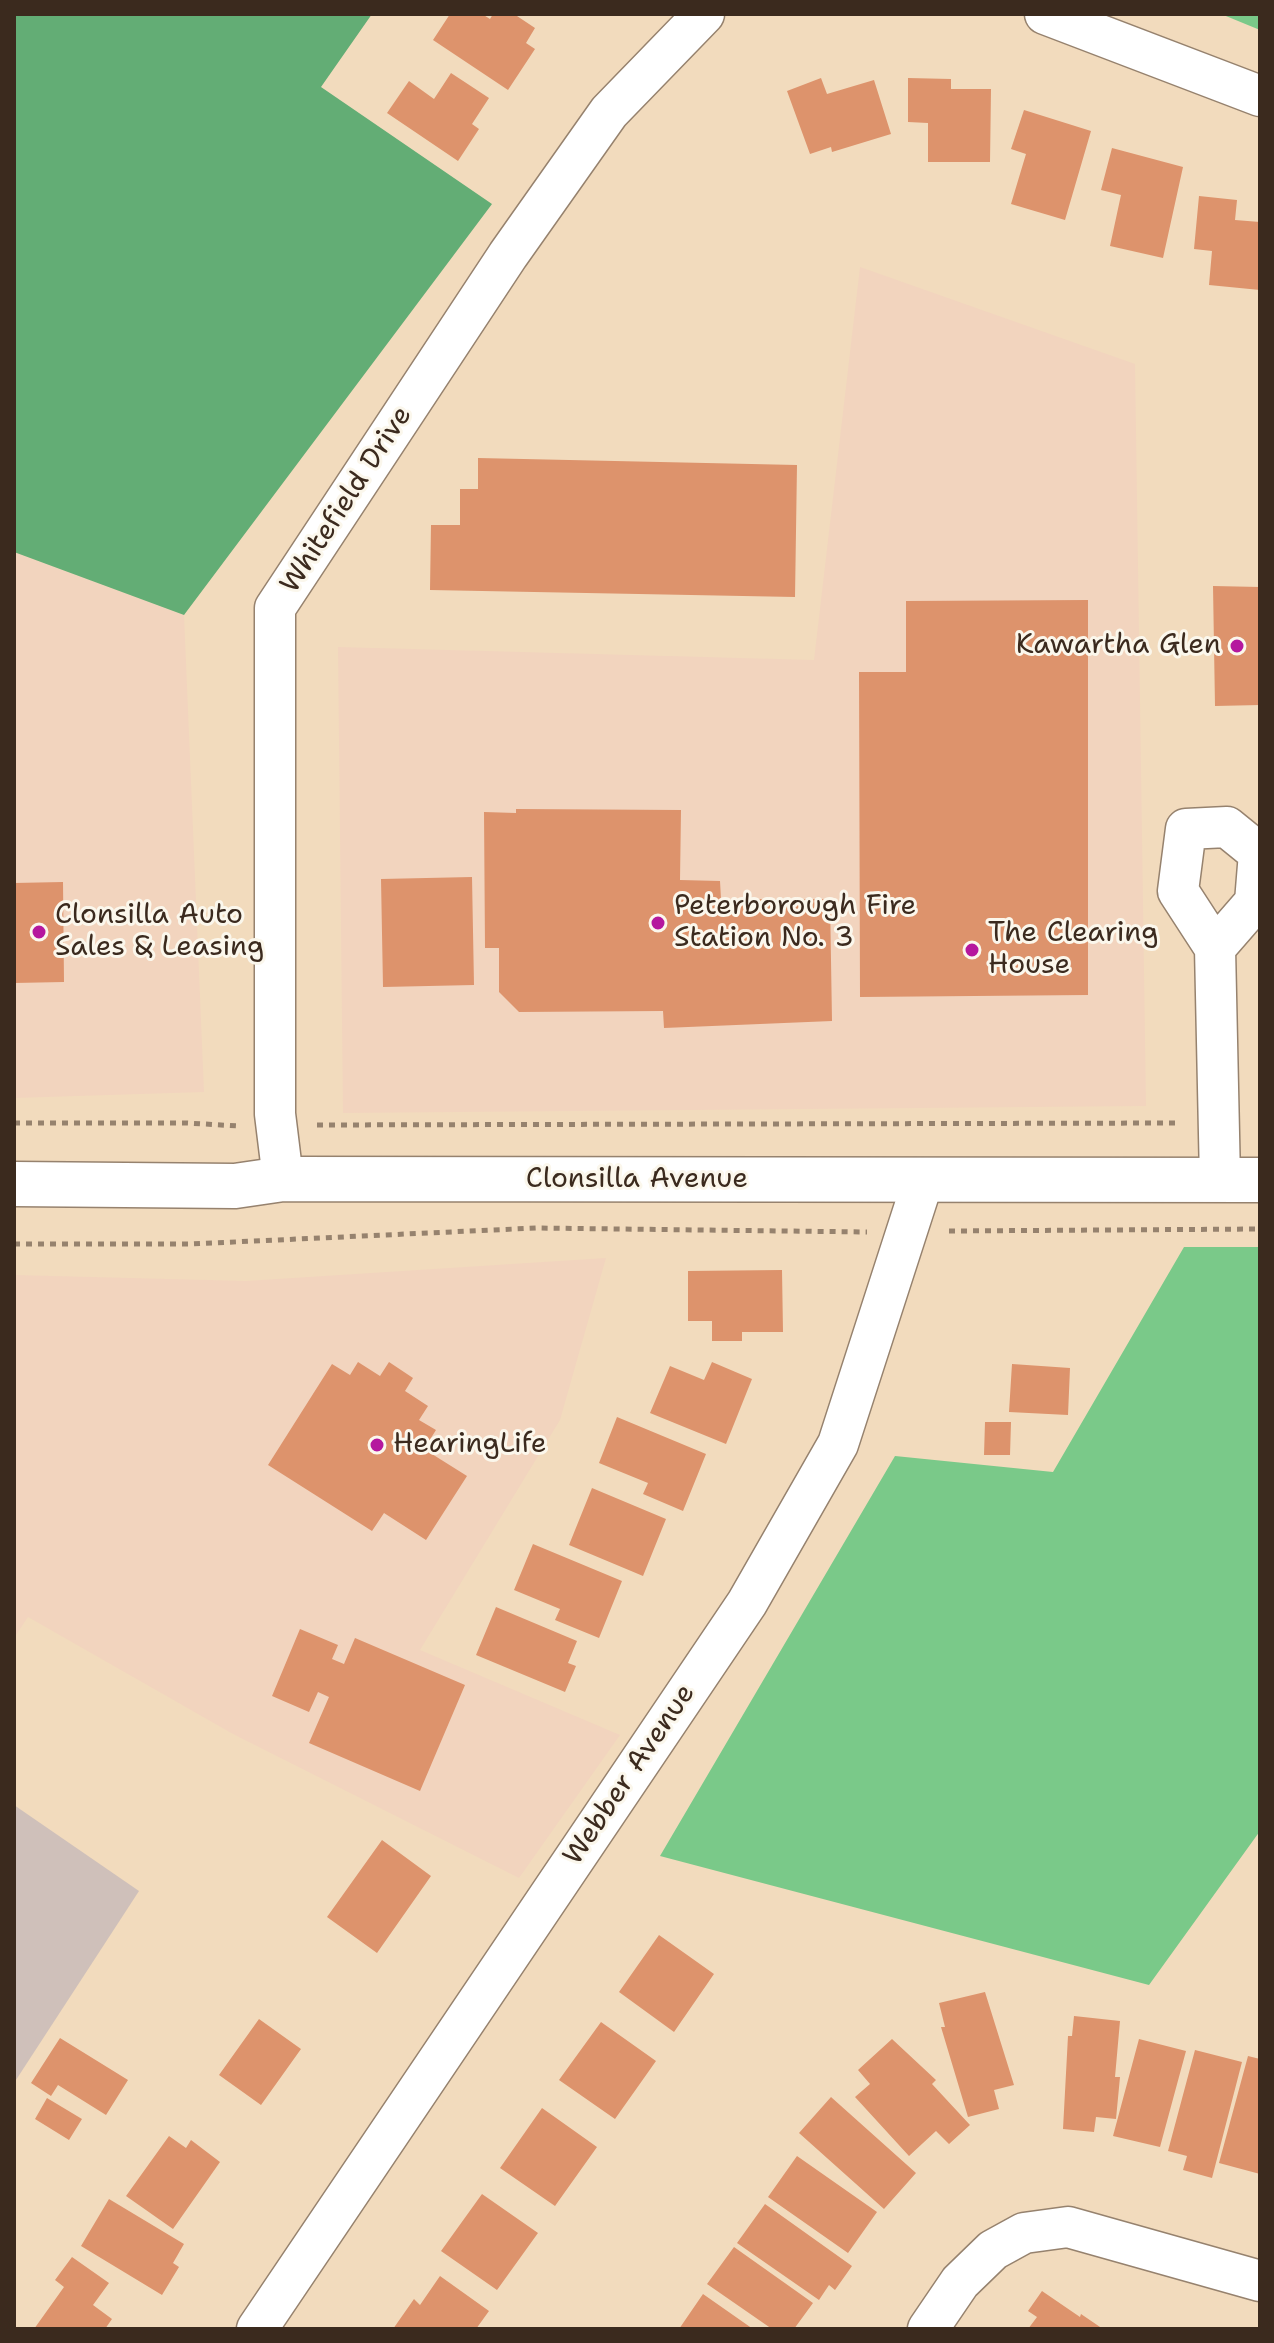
<!DOCTYPE html>
<html>
<head>
<meta charset="utf-8">
<style>
  body { margin:0 }
  #map { position:relative; width:1274px; height:2343px; overflow:hidden; background:#f2dbbd; font-family:"Shantell Sans",sans-serif }
  canvas { display:block }
  .frame { position:absolute; inset:0; border:16px solid #3b2a1e; pointer-events:none }
</style>
</head>
<body>
<div id="map">
<canvas width="1274" height="2343"></canvas>
<div class="frame"></div>
</div>
<script>
const ctx = document.querySelector('canvas').getContext('2d');
ctx.lineJoin = 'round';
function fill(path, color) {
  ctx.fillStyle = color;
  ctx.fill(path, 'evenodd');
}
function toPath(rows) {
  const path = new Path2D();
  for (const r of rows) {
    path.moveTo(r[0], r[1]);
    for (let i = 2; i < r.length; i += 2) path.lineTo(r[i], r[i + 1]);
  }
  return path;
}
function trace(path, color, width, dash) {
  ctx.strokeStyle = color;
  ctx.lineWidth = width;
  ctx.lineCap = dash ? 'butt' : 'round';
  ctx.setLineDash(dash || []);
  ctx.stroke(path);
}
function write(font, color, halo, rows, align = 'center') {
  ctx.font = font + ' "Shantell Sans",sans-serif';
  ctx.lineWidth = 6;
  ctx.setLineDash([]);
  ctx.textBaseline = 'middle';
  ctx.strokeStyle = halo;
  ctx.fillStyle = color;
  for (const [text, x, y, turn = 0] of rows) {
    ctx.save();
    ctx.translate(x, y);
    ctx.rotate((+turn || 0) * Math.PI / 180);
    ctx.textAlign = isNaN(turn) ? turn : align;
    if (halo) ctx.strokeText(text, 0, 0);
    ctx.fillText(text, 0, 0);
    ctx.restore();
  }
}
const built = toPath([
  [860,267,1135,364,1146,1106,343,1113,338,647,814,660],
  [14,552,184,615,204,1092,14,1098],
  [606,1258,560,1420,420,1650,620,1735,519,1878,233,1734,28,1617,14,1638,14,1275,246,1281]
]);
const industrial = toPath([
  [14,1805,139,1891,14,2083]
]);
const green = toPath([
  [1221,14,1260,14,1260,30],
  [1184,1247,1260,1247,1260,1831,1149,1985,660,1856,895,1456,1053,1472]
]);
const forest = toPath([
  [14,14,372,14,321,87,492,204,184,615,14,552]
]);
const building = toPath([
  [450,14,482,14,490,19,493,14,514,14,535,28,526,43,535,49,508,90,433,40],
  [451,73,489,98,472,124,479,129,458,161,387,113,409,81,434,99],
  [821,78,827,94,874,80,891,134,832,152,831,147,810,154,787,91],
  [908,78,951,79,951,89,991,89,990,162,928,162,928,123,908,122],
  [1024,110,1091,131,1065,220,1011,204,1026,154,1011,149],
  [1112,148,1183,167,1163,258,1110,246,1121,195,1101,190],
  [1199,196,1237,200,1235,220,1260,222,1260,290,1209,285,1212,251,1194,249],
  [478,458,797,465,795,597,430,590,431,525,460,525,460,489,478,489],
  [1213,586,1260,587,1260,705,1215,706],
  [1088,600,1088,995,860,997,859,672,906,672,906,601],
  [516,809,681,810,680,880,720,881,721,899,830,899,832,1021,664,1028,663,1011,519,1012,499,992,499,948,485,948,484,812,516,813],
  [472,877,474,985,383,987,381,879],
  [63,882,64,982,14,983,14,883],
  [782,1270,783,1332,742,1332,742,1341,712,1341,712,1321,688,1321,688,1271],
  [358,1362,380,1376,389,1362,413,1378,405,1391,428,1406,419,1420,436,1430,424,1449,467,1476,426,1540,384,1513,372,1531,268,1465,332,1364,350,1375],
  [712,1362,752,1379,726,1444,650,1413,670,1366,704,1380],
  [1012,1364,1070,1368,1068,1415,1009,1412],
  [617,1417,706,1454,683,1511,643,1494,648,1483,599,1463],
  [985,1422,1011,1422,1010,1455,984,1455],
  [592,1488,666,1519,643,1576,569,1545],
  [533,1544,622,1581,599,1638,555,1620,560,1609,514,1590],
  [496,1607,577,1641,568,1663,576,1666,565,1692,476,1655],
  [300,1629,338,1645,332,1659,344,1664,355,1638,465,1685,420,1791,309,1743,329,1697,318,1692,309,1712,272,1696],
  [382,1840,431,1876,377,1953,327,1917],
  [659,1935,714,1974,674,2032,619,1992],
  [985,1992,1014,2085,994,2090,999,2109,968,2117,941,2027,945,2027,939,2003],
  [1074,2016,1120,2021,1115,2077,1120,2077,1116,2119,1096,2117,1094,2132,1063,2129,1068,2036,1072,2036],
  [259,2019,301,2049,261,2105,219,2075],
  [601,2022,656,2061,615,2119,559,2080],
  [60,2038,128,2080,106,2115,58,2085,51,2096,31,2083],
  [892,2039,936,2080,932,2084,970,2125,949,2144,936,2131,909,2156,855,2097,870,2084,858,2070],
  [1139,2039,1186,2051,1160,2147,1113,2136],
  [1195,2050,1242,2062,1212,2178,1183,2170,1187,2156,1168,2151],
  [1248,2056,1260,2059,1260,2174,1219,2163],
  [831,2097,916,2173,884,2209,799,2133],
  [47,2098,82,2119,69,2140,35,2119],
  [542,2108,597,2147,555,2206,500,2168],
  [169,2136,186,2148,191,2140,220,2162,173,2229,126,2196],
  [797,2156,877,2212,848,2253,768,2197],
  [482,2194,538,2233,497,2290,441,2251],
  [109,2199,184,2244,173,2263,179,2267,162,2295,81,2246],
  [765,2204,852,2266,835,2290,829,2285,819,2300,737,2243],
  [734,2247,813,2303,794,2329,772,2329,707,2284],
  [72,2257,109,2283,93,2305,112,2319,105,2329,34,2329,64,2287,55,2280],
  [440,2276,489,2311,476,2329,393,2329,414,2299,420,2305],
  [1042,2291,1080,2317,1081,2314,1103,2329,1028,2329,1037,2317,1028,2311],
  [703,2294,753,2329,679,2329]
]);
const path = toPath([
  [14,1123,187,1123,239,1126],
  [317,1125,1179,1123],
  [949,1231,1260,1229],
  [14,1244,190,1244,536,1228,867,1232]
]);
const minor = toPath([
  [1045,14,1260,96],
  [1215,948,1255,902,1259,853,1227,827,1186,829,1178,891,1215,948,1220,1180],
  [283,1179,275,1114,275,608,508,255,609,112,704,14],
  [257,2329,747,1603,838,1444,923,1181],
  [928,2329,960,2282,993,2250,1024,2233,1068,2227,1260,2281]
]);
const major = toPath([
  [14,1184,235,1186,283,1179,1260,1180]
]);
const markers = [
  [1237,646,8,"#b5179e"],
  [658,923,8,"#b5179e"],
  [39,932,8,"#b5179e"],
  [972,950,8,"#b5179e"],
  [377,1445,8,"#b5179e"]
];
const streetNames = [
  ["Whitefield Drive",347,500,-57],
  ["Clonsilla Avenue",637,1180],
  ["Webber Avenue",630,1775,-56]
];
const poiNames = [
  ["Kawartha Glen",1221,646,"right"],
  ["Peterborough Fire",674,907],
  ["Station No. 3",674,939],
  ["Clonsilla Auto",55,916],
  ["Sales & Leasing",55,948],
  ["The Clearing",988,934],
  ["House",988,966],
  ["HearingLife",393,1445]
];
fill(built, '#f2d4be');
fill(industrial, '#cfc0ba');
fill(green, '#7ac989');
fill(forest, '#63ad75');
fill(building, '#dd936c');
trace(minor, '#96826e', 43);
trace(major, '#96826e', 47);
trace(path, '#96826e', 5, [6, 6]);
trace(minor, '#fff', 40);
trace(major, '#fff', 44);
for (const [x, y, r, color] of markers) {
  const dot = new Path2D();
  dot.arc(x, y, r, 0, 2 * Math.PI);
  ctx.fillStyle = color;
  ctx.fill(dot);
  trace(dot, '#fbf7ec', 3);
}
write('28px', '#3b2a1e', '#fbf7ec', streetNames);
write('28px', '#3b2a1e', '#fbf7ec', poiNames, 'left');
</script>
</body>
</html>
